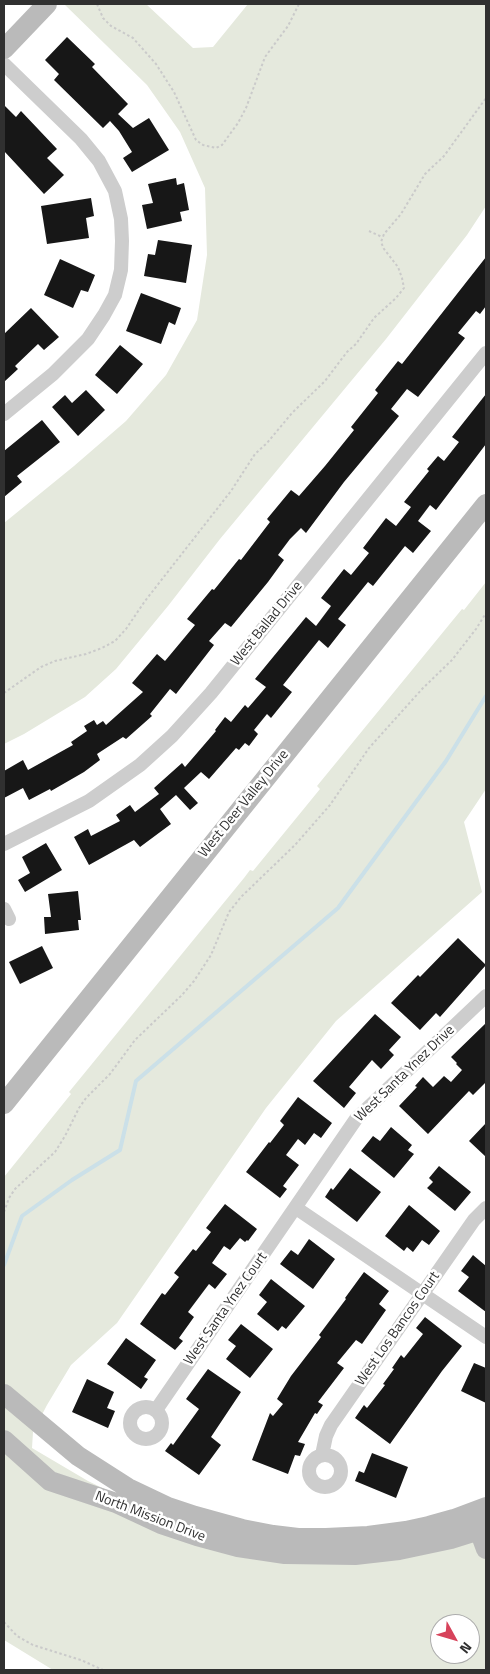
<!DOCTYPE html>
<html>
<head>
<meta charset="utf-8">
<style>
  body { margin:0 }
  #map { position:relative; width:490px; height:1674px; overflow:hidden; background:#fff; font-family:"Titillium Web",sans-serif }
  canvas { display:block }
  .frame { position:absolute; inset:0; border:5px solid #303030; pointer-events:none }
  .north { position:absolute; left:430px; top:1614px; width:50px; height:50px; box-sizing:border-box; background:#fff; border:1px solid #acacac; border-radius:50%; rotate:129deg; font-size:14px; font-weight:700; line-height:20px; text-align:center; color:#303030 }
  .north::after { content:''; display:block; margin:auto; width:18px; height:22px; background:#d7435b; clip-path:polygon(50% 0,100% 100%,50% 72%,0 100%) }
</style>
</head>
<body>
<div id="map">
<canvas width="490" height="1674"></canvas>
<div class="frame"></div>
<div class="north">N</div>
</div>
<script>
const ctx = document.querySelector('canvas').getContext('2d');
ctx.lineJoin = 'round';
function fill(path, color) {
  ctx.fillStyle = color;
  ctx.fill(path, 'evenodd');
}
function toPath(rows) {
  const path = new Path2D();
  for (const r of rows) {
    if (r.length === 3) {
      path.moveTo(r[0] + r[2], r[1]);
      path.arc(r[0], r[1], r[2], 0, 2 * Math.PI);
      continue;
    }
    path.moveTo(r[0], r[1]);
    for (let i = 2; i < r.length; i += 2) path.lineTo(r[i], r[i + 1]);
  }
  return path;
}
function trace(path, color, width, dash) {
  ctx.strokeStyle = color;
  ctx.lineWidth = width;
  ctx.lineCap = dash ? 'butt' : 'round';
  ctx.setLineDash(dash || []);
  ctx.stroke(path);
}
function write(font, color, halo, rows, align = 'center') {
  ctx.font = font + ' "Titillium Web",sans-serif';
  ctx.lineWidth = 5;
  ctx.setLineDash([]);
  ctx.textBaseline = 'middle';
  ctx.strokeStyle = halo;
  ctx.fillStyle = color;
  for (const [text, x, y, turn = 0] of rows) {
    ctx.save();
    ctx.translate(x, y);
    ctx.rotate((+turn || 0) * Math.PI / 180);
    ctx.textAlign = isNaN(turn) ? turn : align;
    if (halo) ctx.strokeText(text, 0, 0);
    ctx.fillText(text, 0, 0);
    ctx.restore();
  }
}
const green = toPath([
  [64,4,146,4,193,48,213,47,248,4,486,4,486,206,467,235,386,339,220,539,168,606,116,669,85,697,24,734,4,744,4,523,74,466,126,421,166,375,197,320,207,255,205,188,180,132,147,85],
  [486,582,486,789,464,822,482,892,336,1021,266,1108,117,1323,71,1365,47,1405,33,1432,32,1448,88,1481,160,1516,231,1539,472,1521,486,1562,486,1670,53,1670,4,1640,4,1177,71,1094,69,1092,244,878,250,870,253,871,320,789,317,786,462,609,464,610],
  [440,1624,470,1624,470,1654,440,1654]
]);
const stream = toPath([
  [4,1265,22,1216,72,1180,120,1150,136,1081,338,908,446,761,486,696]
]);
const building = toPath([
  [67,37,95,64,92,67,128,104,118,114,133,128,149,118,169,150,132,172,123,158,132,152,119,131,110,121,103,128,54,80,59,74,45,60],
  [4,105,16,117,21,111,57,149,47,158,64,175,44,194,4,151],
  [176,178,177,185,184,183,189,210,180,212,182,221,147,229,142,205,153,203,148,184],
  [91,198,94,216,86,218,89,238,47,244,41,206],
  [158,240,192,245,186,283,144,276,148,254,155,255],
  [486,257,486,306,480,314,476,311,458,333,465,338,418,397,407,389,391,409,399,416,344,482,306,533,301,528,290,539,278,555,284,560,268,582,231,627,225,623,209,641,214,645,176,694,170,689,150,714,152,716,126,739,123,737,97,754,100,760,84,772,51,791,50,789,29,800,23,788,4,798,4,771,23,760,28,770,73,745,71,742,87,731,84,726,94,720,97,725,103,721,106,725,143,692,132,683,157,654,165,661,195,625,187,619,212,589,214,590,239,559,241,560,270,522,267,519,291,490,299,496,325,466,354,430,351,427,378,393,375,390,398,361,402,364],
  [60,259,95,275,88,292,81,290,73,308,44,295],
  [141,293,181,308,175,325,169,322,161,344,126,331],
  [31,308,59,337,44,350,38,344,15,366,18,369,4,382,4,334],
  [120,345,143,364,117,394,95,375],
  [86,390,105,410,78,436,52,407,65,395,72,403],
  [486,394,486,444,436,510,430,505,418,521,431,531,413,553,405,546,373,586,368,582,338,619,346,625,328,648,319,640,283,685,292,692,271,718,267,714,254,730,258,734,249,746,245,743,239,750,236,748,209,779,201,772,184,788,198,803,190,810,176,795,160,809,171,824,140,847,134,840,89,865,74,837,88,829,91,836,120,821,116,815,130,805,135,812,159,794,154,788,182,763,185,767,216,731,215,730,225,717,231,722,245,705,248,708,266,687,255,679,306,617,316,626,331,606,321,598,344,569,351,575,369,553,363,548,386,518,396,526,411,507,404,502,429,471,427,469,438,456,444,461,459,442,452,437],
  [42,420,60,442,17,476,22,482,4,497,4,451],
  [46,843,62,870,25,892,18,880,30,873,22,857],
  [78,891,81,920,78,920,79,930,45,934,44,917,51,917,48,894],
  [458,938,486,965,440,1017,436,1013,420,1030,391,1003,418,975,420,977],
  [42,946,53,968,20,984,9,962],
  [375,1014,401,1037,389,1050,394,1055,381,1069,372,1060,349,1087,356,1093,344,1108,313,1081],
  [486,1023,486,1082,473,1095,469,1091,428,1134,399,1106,417,1087,415,1086,423,1077,433,1087,444,1076,451,1082,462,1070,456,1064,457,1063,451,1057],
  [298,1097,332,1123,321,1138,314,1133,305,1145,298,1139,286,1155,299,1165,283,1186,287,1189,280,1198,246,1172,269,1142,270,1143,284,1125,280,1121],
  [486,1123,486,1157,469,1141],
  [391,1127,412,1145,408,1150,414,1154,394,1178,361,1151,373,1136,380,1141],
  [439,1166,471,1192,455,1211,427,1188,433,1182,429,1178],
  [350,1168,381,1192,357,1222,325,1197,331,1188,333,1190],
  [225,1204,257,1229,248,1241,247,1240,245,1242,240,1238,230,1250,224,1246,212,1263,227,1274,215,1289,209,1284,188,1312,194,1317,179,1338,183,1341,175,1350,140,1324,162,1293,165,1295,179,1277,174,1273,193,1249,196,1251,211,1232,206,1228],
  [409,1205,440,1231,429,1245,422,1240,413,1252,407,1247,404,1251,385,1236],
  [309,1239,335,1259,313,1289,280,1264,291,1250,298,1255],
  [473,1255,486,1266,486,1312,458,1291,469,1277,461,1271],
  [364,1272,389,1291,379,1304,386,1310,362,1344,356,1340,337,1363,344,1368,318,1402,323,1405,317,1414,315,1413,298,1442,305,1444,300,1456,295,1455,288,1474,252,1460,270,1413,273,1416,283,1404,277,1399,291,1376,321,1337,319,1335,346,1299,345,1298],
  [271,1279,305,1306,286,1329,282,1326,278,1331,257,1314,267,1302,259,1295],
  [425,1317,462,1346,442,1371,390,1444,355,1418,364,1405,367,1408,385,1385,383,1384,394,1369,392,1368,401,1355,404,1358,423,1334,416,1328],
  [241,1324,273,1349,250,1378,226,1359,236,1346,228,1340],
  [126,1338,156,1360,144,1377,148,1379,141,1389,107,1364],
  [474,1363,486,1368,486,1403,461,1391],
  [208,1369,241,1392,211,1437,221,1445,199,1475,165,1451,171,1443,173,1445,199,1409,186,1399],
  [87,1379,114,1392,107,1408,115,1411,108,1428,72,1412],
  [372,1453,408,1467,396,1498,355,1481,359,1471,364,1473]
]);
const path = toPath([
  [97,4,103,18,111,26,133,38,156,64,174,92,196,140,203,145,216,148,222,145,238,123,246,108,265,57,288,26,299,4],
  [369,231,382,237],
  [4,693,41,667,55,661,86,654,102,648,115,641,126,629,145,601,231,491,255,454,267,443,292,413,325,381,347,352,356,344,374,318,396,298,404,288,402,278,398,267,384,249,381,242,384,234,401,214,425,174,444,156,486,98],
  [4,1212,9,1198,15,1189,55,1152,65,1136,79,1108,86,1098,110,1074,135,1040,182,995,194,981,211,955,229,912,241,897,295,845,330,805,369,748,423,688,452,660,476,629,486,613],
  [4,1622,17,1636,33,1645,81,1660,103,1670]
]);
const street = toPath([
  [4,64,81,139,99,161,115,191,121,219,122,241,121,270,115,295,104,315,88,339,53,374,4,414],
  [4,844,89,801,140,765,172,736,211,693,486,353],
  [4,909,9,919],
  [296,1208,486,1337],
  [146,1423,16],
  [156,1410,356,1119,486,996],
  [325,1471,16],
  [322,1455,326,1436,331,1425,474,1220,486,1208]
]);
const secondary = toPath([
  [4,49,47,4],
  [4,1104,486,504],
  [4,1394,78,1456,128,1488,168,1507,195,1516,242,1529,273,1535,298,1538,326,1538,368,1536,406,1531,429,1526,454,1519,486,1507],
  [4,1440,50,1481,116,1503,161,1524,197,1536,238,1547,285,1554,355,1555,399,1550,451,1539,486,1528],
  [475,1519,486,1549]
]);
const streetNames = [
  ["West Ballad Drive",267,624,-51],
  ["West Deer Valley Drive",244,804,-51],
  ["West Santa Ynez Drive",405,1074,-44],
  ["West Santa Ynez Court",226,1309,-55],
  ["West Los Bancos Court",398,1329,-55],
  ["North Mission Drive",150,1517,21]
];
fill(green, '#e5e9dd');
trace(stream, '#cbe0e8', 4);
fill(building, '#171717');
trace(path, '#cacaca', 2, [2.5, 2.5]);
trace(street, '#cdcdcd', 14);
trace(secondary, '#bababa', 20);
write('14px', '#303030', '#fff', streetNames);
</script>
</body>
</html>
